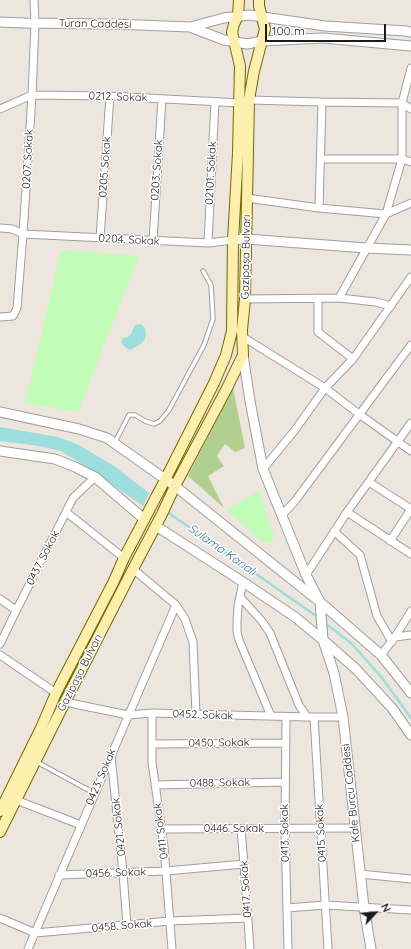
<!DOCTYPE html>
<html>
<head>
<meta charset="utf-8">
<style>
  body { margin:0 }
  #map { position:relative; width:411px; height:949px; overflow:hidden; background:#ede6df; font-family:Quicksand,sans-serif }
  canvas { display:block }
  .north { position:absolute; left:355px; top:893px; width:40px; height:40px; -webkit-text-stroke:3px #fff; paint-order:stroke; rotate:64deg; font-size:11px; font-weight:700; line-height:16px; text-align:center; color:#1b1b1b }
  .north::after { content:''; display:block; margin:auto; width:14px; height:18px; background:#1b1b1b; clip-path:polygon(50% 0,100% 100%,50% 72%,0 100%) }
  .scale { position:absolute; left:265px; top:24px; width:121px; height:18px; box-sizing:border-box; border:2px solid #1b1b1b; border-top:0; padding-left:5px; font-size:12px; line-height:14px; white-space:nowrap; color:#1b1b1b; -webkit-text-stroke:3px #fff; paint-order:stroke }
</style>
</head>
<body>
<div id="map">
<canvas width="411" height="949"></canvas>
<div class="north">N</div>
<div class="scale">100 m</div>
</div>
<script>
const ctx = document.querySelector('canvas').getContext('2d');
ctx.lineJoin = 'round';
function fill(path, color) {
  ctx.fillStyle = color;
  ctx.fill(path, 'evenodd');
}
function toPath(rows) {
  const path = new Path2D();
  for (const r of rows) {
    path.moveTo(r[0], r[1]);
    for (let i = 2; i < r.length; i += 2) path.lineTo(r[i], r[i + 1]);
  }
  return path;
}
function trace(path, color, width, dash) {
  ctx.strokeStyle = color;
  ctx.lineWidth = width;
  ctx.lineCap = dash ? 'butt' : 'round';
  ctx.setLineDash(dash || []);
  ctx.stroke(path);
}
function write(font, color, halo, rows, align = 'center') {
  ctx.font = font + ' Quicksand,sans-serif';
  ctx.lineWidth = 3;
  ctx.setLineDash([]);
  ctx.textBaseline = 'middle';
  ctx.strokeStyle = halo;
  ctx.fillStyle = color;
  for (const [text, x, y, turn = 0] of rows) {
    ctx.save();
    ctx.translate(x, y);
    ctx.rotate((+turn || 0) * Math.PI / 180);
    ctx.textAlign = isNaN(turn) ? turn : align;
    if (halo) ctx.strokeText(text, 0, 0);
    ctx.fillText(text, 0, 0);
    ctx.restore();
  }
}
const forest = toPath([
  [233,388,245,448,235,452,225,444,217,456,224,466,208,476,224,508,188,476]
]);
const park = toPath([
  [61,250,139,256,78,412,25,403],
  [259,490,274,536,272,541,267,543,261,541,227,510]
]);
const water = toPath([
  [141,324,145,328,146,334,145,339,142,343,134,348,129,350,124,346,121,342,122,338,128,337,131,334,135,325],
  [0,427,58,437,79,445,114,466,149,493,143,506,99,475,73,458,60,451,40,446,0,441]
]);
const stream = toPath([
  [166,511,319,618],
  [325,623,351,643,382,678,411,718]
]);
const service = toPath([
  [115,442,129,415,135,415,145,421,154,424,160,421,169,410,204,345,213,319,211,285,203,271],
  [37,762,94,793]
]);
const minor = toPath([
  [249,100,322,102,402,103,411,109],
  [0,109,32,95,110,96,240,103],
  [321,159,402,159,411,162],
  [247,198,319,208,386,214,411,203],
  [319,208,322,102],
  [0,228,12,229,23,234,208,243,233,240],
  [100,238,110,96],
  [153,241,162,99],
  [208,243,215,102],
  [318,298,318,332,353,359],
  [339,298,386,214,402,159,402,103,411,68],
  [245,299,339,298,376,302,391,306],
  [0,317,13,316,17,308,23,234,32,95,35,24,34,0],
  [243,337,325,388,359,414,411,451],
  [263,469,295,430,325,388,353,359,411,277],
  [369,482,411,509],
  [66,512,124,558],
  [347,512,411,554],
  [282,515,295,501,411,345],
  [334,531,360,555,377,616,392,642],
  [390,541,411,509],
  [133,569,176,605,185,619,193,642,196,714],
  [306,575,347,512,411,423],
  [243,582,238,606,237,621,237,632,239,640,271,716],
  [240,597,261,620,270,633,299,705,307,717],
  [0,599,16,610],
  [395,637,411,635],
  [0,644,15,613,73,498,95,477],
  [0,655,56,693],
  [381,655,395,637,411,611],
  [65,702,128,715,152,713,307,717,343,717],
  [152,713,152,762,164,847,172,949],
  [286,717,285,829,288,949],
  [314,717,328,949],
  [152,744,285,743],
  [111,756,123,873,127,925],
  [155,785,285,782],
  [16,800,81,825],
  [162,829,355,828],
  [241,829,244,864,250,949],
  [360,874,411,879],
  [59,875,166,871,244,864],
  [287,908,325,905,411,910],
  [0,918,35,933,170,921,248,918],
  [28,949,176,605]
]);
const tertiary = toPath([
  [0,22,25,23,114,24,190,27,224,18,249,15,325,26,406,31,411,32],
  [190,27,224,40,247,44,262,41,323,38,411,46],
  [233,240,246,239,366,248,411,250],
  [243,355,250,401,263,469,306,575,320,602,323,640,334,673,343,717,364,907,371,949],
  [0,412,79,429,107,438,175,486,320,602,381,655,411,693],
  [0,451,55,459,75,467,95,477,144,519],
  [156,526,243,582,295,617,323,640,356,669,392,708,411,735]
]);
const secondary = toPath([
  [0,811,41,728,56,693,113,583,124,558,165,480,214,383,226,355,232,331,233,240,238,153,240,66,232,32,234,24,238,16,239,0],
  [0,832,65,702,133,569,162,514,175,486,226,390,243,355,242,330,245,299,249,100,254,71,265,29,259,6,259,0]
]);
const streetNames = [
  ["Turan Caddesi",95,24,1],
  ["0212. Sokak",118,97,2],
  ["0207. Sokak",28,159,-87],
  ["0205. Sokak",105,167,-86],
  ["0203. Sokak",157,170,-86],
  ["02101. Sokak",211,173,-87],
  ["0204. Sokak",129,240,3],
  ["Gazipaşa Bulvarı",246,257,-89],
  ["0437. Sokak",43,558,-63],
  ["Gazipaşa Bulvarı",80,673,-63],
  ["0452. Sokak",203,715,2],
  ["0450. Sokak",219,743,-1],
  ["0423. Sokak",101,777,-67],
  ["0488. Sokak",220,783,-1],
  ["Kale Burcu Caddesi",351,793,-96],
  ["0421. Sokak",119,827,-96],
  ["0446. Sokak",234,829],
  ["0411. Sokak",161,831,-97],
  ["0413. Sokak",285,833,-91],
  ["0415. Sokak",321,833,-93],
  ["0456. Sokak",116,873,-2],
  ["0417. Sokak",246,889,-94],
  ["0458. Sokak",122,926,-5]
];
const waterNames = [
  ["Sulama Kanalı",222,550,35]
];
fill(forest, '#b1cf91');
fill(park, '#c1fcb8');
fill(water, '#9cddde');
trace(stream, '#9cddde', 2.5);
trace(service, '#9f9f9f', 5.5);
trace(minor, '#9f9f9f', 9);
trace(tertiary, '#9f9f9f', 11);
trace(secondary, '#746800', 12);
trace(service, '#fff', 3.5);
trace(minor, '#fff', 7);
trace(tertiary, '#fff', 9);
trace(secondary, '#fdf0ae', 10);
write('11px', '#1b1b1b', '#fff', streetNames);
write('italic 12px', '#3c7d97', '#fff', waterNames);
</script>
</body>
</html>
